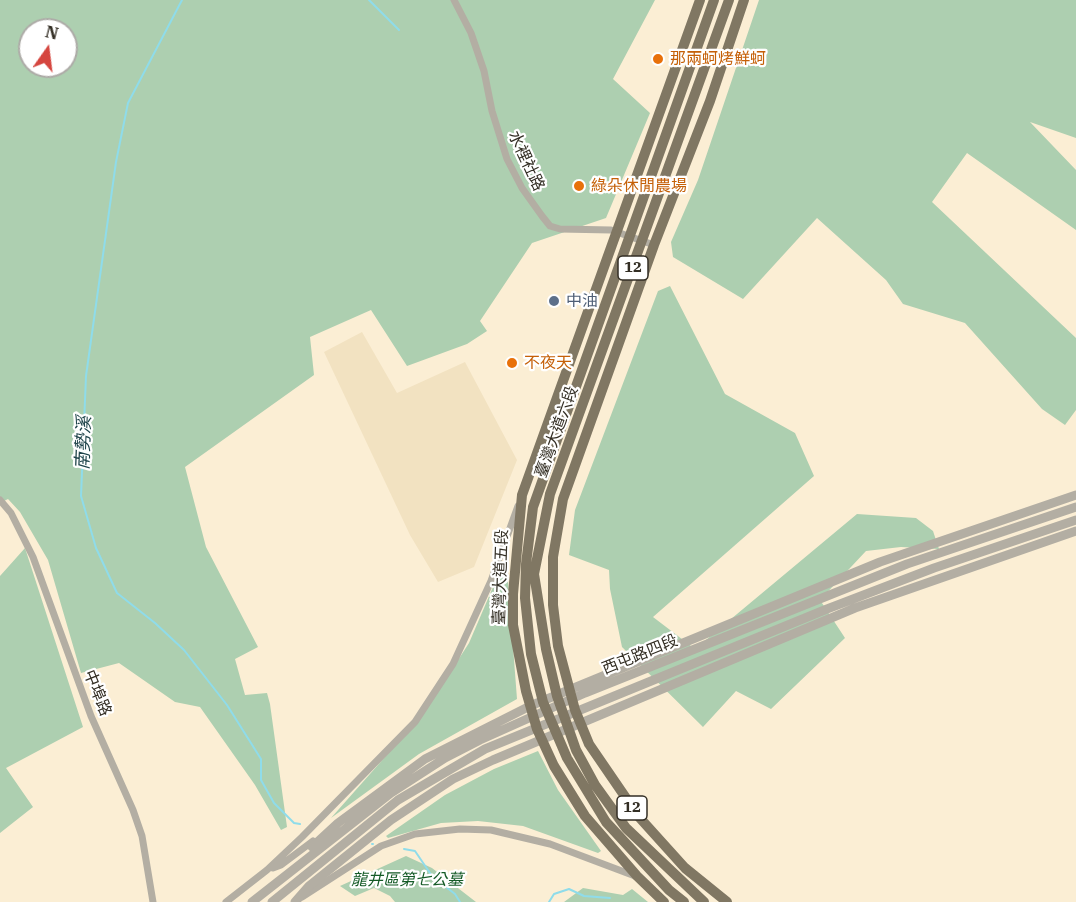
<!DOCTYPE html>
<html>
<head>
<meta charset="utf-8">
<style>
  body { margin:0 }
  #map { position:relative; width:1076px; height:902px; overflow:hidden; background:#fbeed4; font-family:"IBM Plex Serif",serif }
  canvas { display:block }
  .north { position:absolute; left:18px; top:18px; width:60px; height:60px; box-sizing:border-box; background:#fff; border:2px solid #adaba7; border-radius:50%; rotate:14deg; font-size:16px; font-weight:700; line-height:24px; text-align:center; color:#332e24 }
  .north::after { content:''; display:block; margin:auto; width:21px; height:27px; background:#d5463f; clip-path:polygon(50% 0,100% 100%,50% 72%,0 100%) }
</style>
</head>
<body>
<div id="map">
<canvas width="1076" height="902"></canvas>
<div class="north">N</div>
</div>
<script>
const ctx = document.querySelector('canvas').getContext('2d');
ctx.lineJoin = 'round';
function fill(path, color) {
  ctx.fillStyle = color;
  ctx.fill(path, 'evenodd');
}
function toPath(rows) {
  const path = new Path2D();
  for (const r of rows) {
    path.moveTo(r[0], r[1]);
    for (let i = 2; i < r.length; i += 2) path.lineTo(r[i], r[i + 1]);
  }
  return path;
}
function trace(path, color, width, dash) {
  ctx.strokeStyle = color;
  ctx.lineWidth = width;
  ctx.lineCap = dash ? 'butt' : 'round';
  ctx.setLineDash(dash || []);
  ctx.stroke(path);
}
function write(font, color, halo, rows, align = 'center') {
  ctx.font = font + ' "IBM Plex Serif","Noto Sans TC",serif';
  ctx.lineWidth = 4.5;
  ctx.setLineDash([]);
  ctx.textBaseline = 'middle';
  ctx.strokeStyle = halo;
  ctx.fillStyle = color;
  for (const [text, x, y, turn = 0] of rows) {
    ctx.save();
    ctx.translate(x, y);
    ctx.rotate((+turn || 0) * Math.PI / 180);
    ctx.textAlign = isNaN(turn) ? turn : align;
    if (halo) ctx.strokeText(text, 0, 0);
    ctx.fillText(text, 0, 0);
    ctx.restore();
  }
}
const built = toPath([
  [362,332,397,393,465,362,517,460,474,567,438,582,410,535,324,352]
]);
const green = toPath([
  [0,0,655,0,613,79,650,113,606,218,532,243,480,321,487,331,467,344,407,366,371,310,310,337,314,375,185,467,206,547,258,647,235,659,245,695,267,693,270,704,287,827,281,830,255,785,200,707,175,702,119,663,81,673,48,560,20,512,8,499,0,503],
  [30,30,66,30,66,66,30,66],
  [759,0,1076,0,1076,138,1030,122,1076,170,1076,230,967,153,932,202,1076,338,1076,410,1065,425,1042,409,965,323,903,304,886,280,817,218,743,299,673,257,671,242,698,180],
  [670,286,725,394,795,433,814,476,653,617,695,649,857,514,916,518,933,531,939,549,901,547,866,551,820,600,845,638,771,709,736,691,703,727,622,647,610,589,609,570,569,555,575,510,658,291],
  [25,548,83,727,6,768,33,807,0,833,0,576],
  [502,566,507,568,517,699,419,754,331,818,424,713,469,643],
  [538,751,558,790,601,851,598,853,523,826,478,821,441,823,388,838,386,836,445,795,494,769],
  [406,856,432,868,476,902,395,902,390,896,374,888,355,896,340,886],
  [583,888,623,895,632,889,648,902,564,902]
]);
const stream = toPath([
  [182,0,128,103,116,162,86,376,81,496,96,548,117,593,155,623,184,650,227,705,261,759,261,780,274,803,294,823,300,824],
  [369,0,399,30],
  [372,844,373,844],
  [404,849,415,851,432,876,455,894,460,902],
  [549,902,554,894,569,889,584,896,610,898]
]);
const minor = toPath([
  [454,0,471,33,484,71,492,111,507,159,522,188,542,216,550,226,560,229,611,230,654,245],
  [0,500,11,513,33,557,91,716,133,810,142,836,153,902],
  [273,868,281,865,313,841],
  [302,897,381,846,415,834,460,829,491,830,550,844,635,876],
  [226,902,267,870,302,837,415,722,453,664,491,581,518,506]
]);
const tertiary = toPath([
  [312,847,338,823,425,759,530,706,880,562,1076,495],
  [252,902,391,793,445,758,480,740,585,693,907,564,1076,507],
  [272,902,398,800,485,749,827,609,934,568,1076,520],
  [295,902,309,886,391,820,453,779,493,760,855,608,1076,531]
]);
const primary = toPath([
  [664,902,637,876,585,816,554,766,537,729,526,691,513,625,513,594,522,495,700,0],
  [684,902,669,890,606,822,567,758,543,702,531,654,525,598,526,564,533,507,714,0],
  [704,902,626,828,595,785,576,750,557,696,546,649,534,574,550,494,729,0],
  [727,902,685,868,639,817,589,744,575,710,558,646,553,605,553,557,563,499,654,245,710,101,744,0]
]);
const markers = [
  [658,59,6,"#e8710a"],
  [579,186,6,"#e8710a"],
  [554,301,6,"#5c6f8a"],
  [512,363,6,"#e8710a"]
];
const shields = [
  [633,268,30],
  [632,808,30]
];
const shieldNames = [
  ["12",633,268],
  ["12",632,808]
];
const foodNames = [
  ["那兩蚵烤鮮蚵",670,59],
  ["綠朵休閒農場",591,186],
  ["不夜天",524,363]
];
const streetNames = [
  ["水裡社路",526,161,65],
  ["臺灣大道六段",557,432,-70],
  ["臺灣大道五段",501,577,-88],
  ["西屯路四段",640,655,-22],
  ["中埠路",97,693,68]
];
const serviceNames = [
  ["中油",566,301]
];
const parkNames = [
  ["龍井區第七公墓",407,880]
];
const waterNames = [
  ["南勢溪",84,443,-88]
];
fill(built, '#f2e2c1');
fill(green, '#adcfb0');
trace(stream, '#8fdcea', 2);
trace(minor, '#b3aea3', 7);
trace(tertiary, '#b3aea3', 9);
trace(primary, '#807763', 10);
for (const [x, y, r, color] of markers) {
  const dot = new Path2D();
  dot.arc(x, y, r, 0, 2 * Math.PI);
  ctx.fillStyle = color;
  ctx.fill(dot);
  trace(dot, '#fff', 2);
}
for (const [x, y, w] of shields) {
  const box = new Path2D();
  box.roundRect(x - w / 2, y - 12, w, 24, 4.5);
  ctx.fillStyle = '#fff';
  ctx.fill(box);
  trace(box, '#332e24', 1.5);
}
write('bold 15px', '#332e24', null, shieldNames);
write('16px', '#c56008', '#fff', foodNames, 'left');
write('16px', '#332e24', '#fff', streetNames);
write('16px', '#4e5e75', '#fff', serviceNames, 'left');
write('italic 16px', '#155b27', '#fff', parkNames);
write('italic 18px', '#1e4349', '#fff', waterNames);
</script>
</body>
</html>
